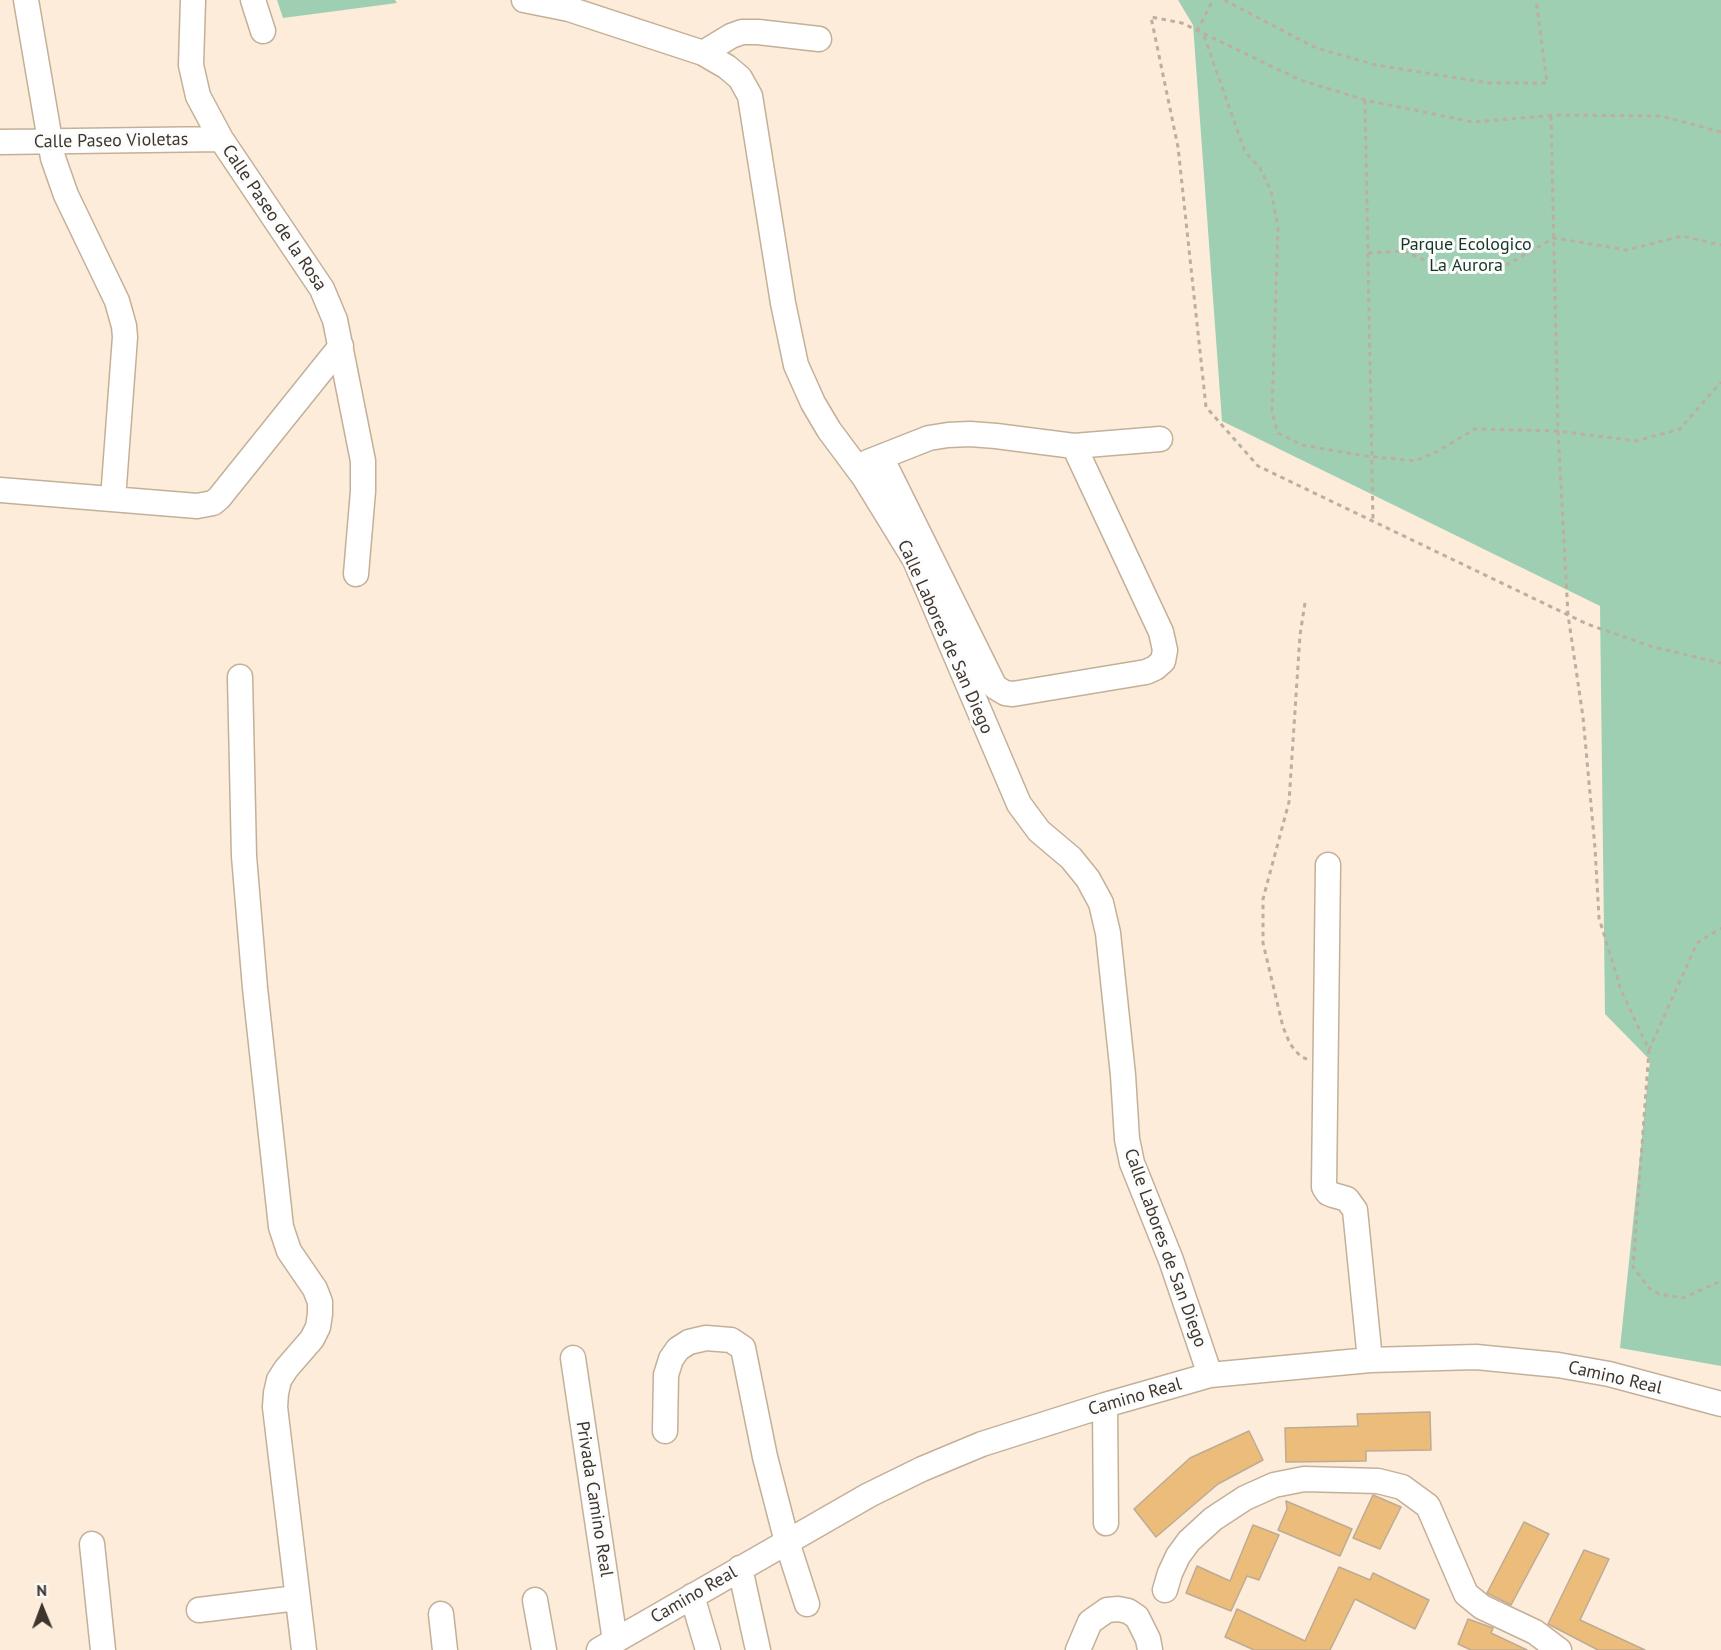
<!DOCTYPE html>
<html>
<head>
<meta charset="utf-8">
<style>
  body { margin:0 }
  #map { position:relative; width:1721px; height:1650px; overflow:hidden; background:#fcecd9; font-family:"PT Sans",sans-serif }
  canvas { display:block }
  .north { position:absolute; left:12px; top:1578px; width:60px; height:60px; -webkit-text-stroke:4px #fcfcfc; paint-order:stroke; rotate:359deg; font-size:16px; font-weight:700; line-height:24px; text-align:center; color:#3e362d }
  .north::after { content:''; display:block; margin:auto; width:21px; height:27px; background:#3e362d; clip-path:polygon(50% 0,100% 100%,50% 72%,0 100%) }
</style>
</head>
<body>
<div id="map">
<canvas width="1721" height="1650"></canvas>
<div class="north">N</div>
</div>
<script>
const ctx = document.querySelector('canvas').getContext('2d');
ctx.lineJoin = 'round';
function fill(path, color) {
  ctx.fillStyle = color;
  ctx.fill(path, 'evenodd');
}
function toPath(rows) {
  const path = new Path2D();
  for (const r of rows) {
    path.moveTo(r[0], r[1]);
    for (let i = 2; i < r.length; i += 2) path.lineTo(r[i], r[i + 1]);
  }
  return path;
}
function trace(path, color, width, dash) {
  ctx.strokeStyle = color;
  ctx.lineWidth = width;
  ctx.lineCap = dash ? 'butt' : 'round';
  ctx.setLineDash(dash || []);
  ctx.stroke(path);
}
function write(font, color, halo, rows, align = 'center') {
  ctx.font = font + ' "PT Sans",sans-serif';
  ctx.lineWidth = 6;
  ctx.setLineDash([]);
  ctx.textBaseline = 'middle';
  ctx.strokeStyle = halo;
  ctx.fillStyle = color;
  for (const [text, x, y, turn = 0] of rows) {
    ctx.save();
    ctx.translate(x, y);
    ctx.rotate((+turn || 0) * Math.PI / 180);
    ctx.textAlign = isNaN(turn) ? turn : align;
    if (halo) ctx.strokeText(text, 0, 0);
    ctx.fillText(text, 0, 0);
    ctx.restore();
  }
}
const green = toPath([
  [277,0,395,0,397,3,283,18],
  [1178,0,1721,0,1721,1366,1620,1348,1650,1060,1605,1014,1600,606,1222,421,1193,25]
]);
const building = toPath([
  [1430,1412,1431,1450,1366,1451,1366,1461,1286,1462,1285,1428,1358,1426,1357,1414,1430,1412],
  [1249,1431,1263,1460,1218,1484,1156,1537,1134,1509,1190,1458,1249,1431],
  [1373,1495,1401,1507,1380,1549,1353,1538,1373,1495],
  [1286,1501,1352,1529,1340,1556,1278,1530,1287,1509,1286,1501],
  [1524,1522,1549,1534,1511,1605,1487,1593,1524,1522],
  [1253,1525,1279,1535,1259,1580,1247,1576,1231,1611,1186,1593,1197,1566,1230,1581,1253,1525],
  [1584,1550,1609,1559,1580,1620,1645,1650,1598,1650,1548,1624,1584,1550],
  [1339,1567,1370,1580,1373,1573,1429,1600,1415,1629,1355,1599,1330,1650,1254,1650,1225,1637,1237,1609,1305,1641,1339,1567],
  [1468,1619,1493,1628,1491,1633,1527,1650,1471,1650,1458,1644,1468,1619]
]);
const path = toPath([
  [1224,0,1316,48,1376,65,1489,83,1547,83,1536,0],
  [1197,31,1213,0],
  [1204,36,1245,152,1260,168,1271,191,1278,227,1272,412,1278,433,1302,445,1365,456,1415,461,1436,452,1475,429,1558,431,1636,441,1680,429,1721,382],
  [1365,100,1373,521],
  [1551,116,1558,431,1568,615,1583,717,1595,848,1599,918,1621,990,1649,1050,1633,1267,1649,1288,1659,1294,1683,1298,1717,1283,1721,1279],
  [1721,132,1661,116,1557,115,1473,122,1365,100,1300,80,1182,23,1151,17,1178,147,1206,407,1258,466,1587,624,1653,647,1721,663],
  [1368,253,1404,251,1450,272,1494,272,1554,238,1627,250,1682,236,1721,245],
  [1305,603,1300,635,1289,802,1263,899,1263,943,1283,1027,1290,1044,1301,1057,1307,1059],
  [1649,1050,1697,943,1721,928]
]);
const minor = toPath([
  [26,0,53,158,66,195,117,301,124,326,125,337,113,499],
  [193,0,191,65,198,96,221,139,322,289,335,320,363,461,363,491,356,574],
  [253,0,263,31],
  [524,0,569,9,703,53,727,67,740,78,750,96,783,303,796,365,813,403,829,430,864,477,915,560,1019,804,1039,831,1071,858,1088,879,1101,903,1108,933,1123,1075,1127,1139,1132,1163,1171,1260,1210,1375],
  [703,53,731,36,742,32,758,32,819,39],
  [0,142,221,139],
  [881,457,995,687,1005,693,1013,694,1146,672,1155,668,1163,661,1165,650,1161,632,1074,446],
  [868,462,929,438,948,435,970,434,996,436,1074,446,1160,439],
  [0,490,197,506,213,503,219,498,341,346],
  [240,677,244,856,255,988,281,1227,289,1251,315,1289,320,1302,320,1314,318,1327,312,1339,286,1369,279,1380,276,1393,275,1407,304,1650],
  [1328,865,1324,1187,1328,1193,1333,1195,1347,1199,1355,1210,1370,1360],
  [573,1358,615,1641],
  [1105,1405,1106,1523],
  [665,1431,666,1375,671,1359,678,1349,689,1342,706,1338,731,1340,743,1348,765,1457,787,1542,807,1604],
  [92,1544,103,1650],
  [740,1568,758,1650],
  [1165,1590,1170,1573,1178,1556,1189,1541,1213,1519,1245,1498,1274,1485,1304,1479,1378,1481,1402,1487,1428,1506,1466,1594,1482,1607,1535,1632,1559,1650],
  [692,1596,708,1650],
  [535,1600,544,1650],
  [199,1610,297,1598],
  [441,1614,445,1650],
  [599,1650,869,1495,922,1469,982,1444,1105,1405,1210,1375,1370,1360,1476,1357,1558,1365,1609,1374,1721,1404],
  [1078,1650,1090,1622,1107,1610,1118,1609,1128,1611,1137,1617,1148,1639,1150,1650]
]);
const streetNames = [
  ["Calle Paseo Violetas",111,141,-1],
  ["Calle Paseo de la Rosa",274,218,56],
  ["Calle Labores de San Diego",945,637,66],
  ["Calle Labores de San Diego",1165,1248,70],
  ["Camino Real",1615,1378,13],
  ["Camino Real",1135,1397,-16],
  ["Privada Camino Real",594,1499,81],
  ["Camino Real",694,1595,-30]
];
const parkNames = [
  ["Parque Ecologico",1466,245],
  ["La Aurora",1466,266]
];
fill(green, '#9fcfb3');
fill(building, '#ecbc7a');
trace(building, '#beab94', 1.5);
trace(minor, '#c4b099', 27);
trace(path, '#bcaf9f', 3, [4.5, 4.5]);
trace(minor, '#fff', 24);
write('18px', '#3e362d', '#fcfcfc', streetNames);
write('18px', '#123624', '#fcfcfc', parkNames);
</script>
</body>
</html>
